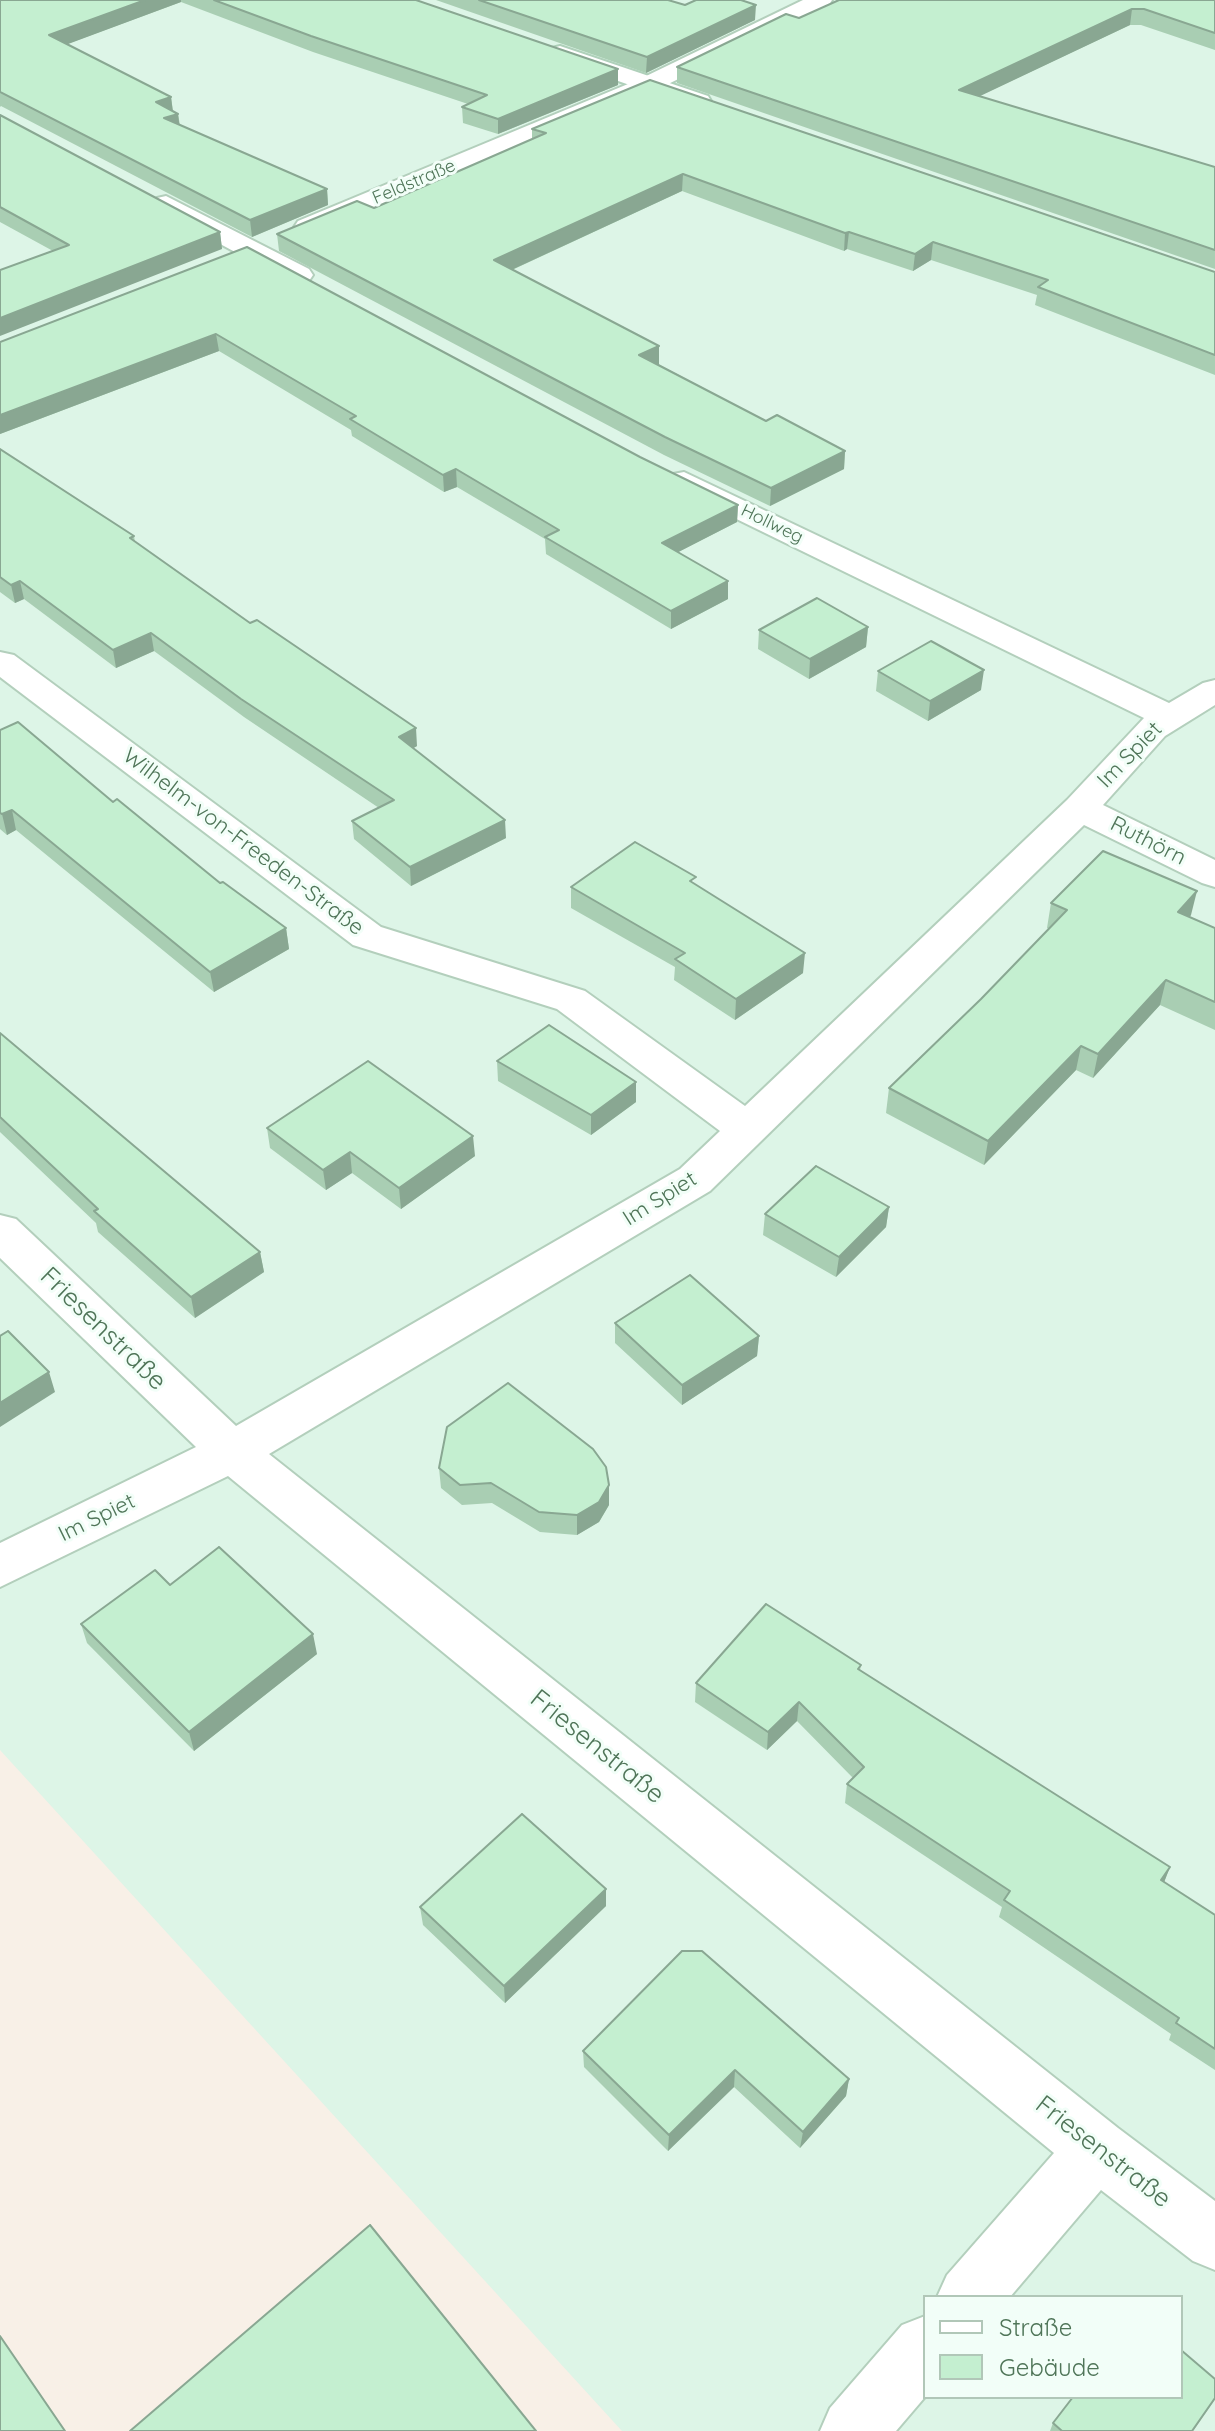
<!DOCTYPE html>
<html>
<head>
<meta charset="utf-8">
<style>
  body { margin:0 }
  #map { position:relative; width:1215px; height:2431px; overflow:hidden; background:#ebfbf3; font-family:Quicksand,sans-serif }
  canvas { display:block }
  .legend { position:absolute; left:923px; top:2295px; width:260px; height:104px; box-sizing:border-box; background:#f2fef8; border:2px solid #b1c7b8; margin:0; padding:10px 14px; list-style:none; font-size:24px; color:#4f7558 }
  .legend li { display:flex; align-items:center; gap:16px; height:40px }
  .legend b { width:40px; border:2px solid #b1c7b8 }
</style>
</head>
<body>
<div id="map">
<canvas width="1215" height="2431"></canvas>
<ul class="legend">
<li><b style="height:10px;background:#fff"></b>Straße</li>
<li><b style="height:22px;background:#c4efd0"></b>Gebäude</li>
</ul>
</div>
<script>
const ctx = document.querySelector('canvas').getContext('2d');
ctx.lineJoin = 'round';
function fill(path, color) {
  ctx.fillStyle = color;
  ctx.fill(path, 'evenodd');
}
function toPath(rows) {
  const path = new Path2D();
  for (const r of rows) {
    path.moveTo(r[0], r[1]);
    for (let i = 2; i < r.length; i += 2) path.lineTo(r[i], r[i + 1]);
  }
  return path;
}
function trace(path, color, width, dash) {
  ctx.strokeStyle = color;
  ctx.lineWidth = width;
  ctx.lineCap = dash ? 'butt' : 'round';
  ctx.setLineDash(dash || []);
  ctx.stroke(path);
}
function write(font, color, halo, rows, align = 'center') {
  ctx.font = font + ' Quicksand,sans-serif';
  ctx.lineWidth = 6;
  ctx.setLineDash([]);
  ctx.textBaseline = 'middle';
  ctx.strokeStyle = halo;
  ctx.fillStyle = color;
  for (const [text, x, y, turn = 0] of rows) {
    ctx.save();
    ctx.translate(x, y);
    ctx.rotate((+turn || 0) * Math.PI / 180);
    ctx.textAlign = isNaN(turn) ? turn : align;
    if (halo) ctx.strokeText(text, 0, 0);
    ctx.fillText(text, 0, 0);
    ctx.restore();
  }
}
const residential = toPath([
  [0,0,1215,0,1215,2431,0,2431],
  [925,2297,1181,2297,1181,2397,925,2397]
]);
const education = toPath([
  [0,1750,622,2431,0,2431]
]);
const street = toPath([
  [803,0,832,0,829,5,658,89,316,233,307,235,298,233,294,227,298,221,640,79,803,0],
  [166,196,309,269,313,275,309,281,299,283,289,281,157,210,153,204,157,198,166,196],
  [684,472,1169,703,1203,683,1215,680,1215,705,1165,736,1103,805,1215,860,1215,887,1202,883,1084,825,710,1191,269,1454,1118,2128,1215,2201,1215,2270,1193,2261,1101,2190,1010,2297,937,2297,947,2275,1054,2153,228,1476,0,1587,0,1543,196,1447,0,1258,0,1215,16,1219,236,1426,680,1169,720,1131,557,1009,353,945,0,677,0,652,14,655,381,927,585,991,745,1106,1067,800,1144,718,673,488,668,481,673,474,684,472],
  [925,2316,925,2397,896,2431,820,2431,830,2408,902,2325,925,2316]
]);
const secondary = toPath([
  [560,46,708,96,711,101,708,106,690,106,552,58,548,53,552,48,560,46]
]);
const wall = toPath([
  [0,0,416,0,618,69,618,85,498,134,463,123,462,107,468,104,313,52,181,2,67,44,171,97,173,111,178,114,180,125,327,189,328,205,252,237,1,106,0,107],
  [436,0,668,0,685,5,755,20,646,73],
  [1215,0,1215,50,1141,25,1130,25,979,96,1215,167,1215,269,677,83,677,67,799,18],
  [0,115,220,232,222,249,53,251,0,222],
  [532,129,1215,272,1215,375,1035,305,1037,295,931,260,913,271,847,249,844,251,682,191,512,270,659,346,659,364,658,364,766,421,845,451,844,469,770,506,664,455,279,251,277,234,374,208,532,139],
  [247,247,640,457,738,505,737,522,678,552,728,599,671,629,546,554,545,539,457,487,444,492,352,436,351,430,219,351,0,434,0,342],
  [0,449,134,536,135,542,417,746,413,748,506,838,411,886,354,839,352,821,379,808,244,717,154,651,116,668,24,599,15,603,0,592],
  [868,627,866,647,809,679,758,649,759,630],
  [878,671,981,690,928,721,876,691],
  [0,730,113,802,220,883,286,928,289,949,214,992,16,830,7,835,0,829],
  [695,884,803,973,735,1020,674,980,675,967,571,908,571,887],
  [1051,903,1191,915,1190,917,1215,928,1215,1030,1160,1005,1093,1078,1076,1070,984,1165,886,1113,889,1088,981,999,1049,929,1047,928],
  [0,1033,260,1252,264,1272,195,1318,98,1232,96,1223,0,1132],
  [497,1061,636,1082,636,1102,591,1135,498,1081],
  [267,1128,475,1156,401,1209,352,1173,326,1190,270,1148],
  [889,1207,886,1227,836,1277,763,1235,765,1214],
  [615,1323,759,1336,757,1356,682,1405,615,1343],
  [439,1468,609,1505,599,1522,577,1535,540,1532,492,1503,462,1505,441,1488],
  [170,1585,317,1654,194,1751,87,1643,81,1624],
  [861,1665,860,1670,1170,1867,1164,1882,1215,1915,1215,2070,1169,2040,1171,2034,999,1917,1002,1907,845,1803,847,1784,853,1778,797,1721,767,1750,695,1702,696,1683],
  [606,1889,606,1906,505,2003,423,1925,420,1907],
  [583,2051,849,2079,846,2096,800,2148,734,2087,668,2151,584,2067],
  [1215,2379,1215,2399,1193,2431,1050,2431,1053,2423]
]);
const shadedWall = toPath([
  [145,0,181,0,181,2,52,50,49,35],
  [756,5,755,20,646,73,647,57],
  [1132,9,1130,25,957,107,959,90],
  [618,69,618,85,498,134,498,119],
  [171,97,173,113,156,102],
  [178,114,180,130,164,118],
  [683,174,682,191,494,278,494,260],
  [327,189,328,205,252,237,250,220],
  [220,232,222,249,0,336,0,318],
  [849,232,847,249,844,251,845,233],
  [933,242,931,260,913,271,915,254],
  [216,334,219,351,0,434,0,415],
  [659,346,659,364,639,372,639,355],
  [845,451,844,469,770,506,771,488],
  [456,469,457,487,444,492,443,475],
  [738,505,737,522,661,561,662,543],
  [20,581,24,599,15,603,11,585],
  [728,581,728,599,671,629,671,611],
  [868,627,866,647,809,679,810,659],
  [151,633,154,651,116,668,113,650],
  [984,670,981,690,928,721,930,701],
  [416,728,417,746,400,756,399,737],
  [12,810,16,830,7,835,2,814],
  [505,820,506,838,411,886,410,867],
  [1197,891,1191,915,1172,936,1178,912],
  [286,928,289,949,214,992,210,972],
  [805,953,803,973,735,1020,736,999],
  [1166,980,1160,1005,1093,1078,1098,1054],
  [1081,1046,1076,1070,984,1165,988,1141],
  [636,1082,636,1102,591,1135,591,1115],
  [473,1136,475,1156,401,1209,399,1188],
  [350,1152,352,1173,326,1190,323,1170],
  [889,1207,886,1227,836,1277,839,1257],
  [260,1252,264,1272,195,1318,191,1297],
  [759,1336,757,1356,682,1405,682,1385],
  [49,1372,55,1392,0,1427,0,1403],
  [609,1485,609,1505,599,1522,577,1535,577,1515],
  [313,1634,317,1654,194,1751,189,1732],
  [799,1702,797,1721,767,1750,768,1732],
  [1170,1867,1163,1885,1161,1880],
  [606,1889,606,1906,505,2003,504,1986],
  [735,2070,734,2087,668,2151,669,2135],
  [849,2079,846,2096,800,2148,803,2132]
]);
const building = toPath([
  [0,0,145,0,49,35,171,97,156,102,178,114,164,118,327,189,250,220,0,92,0,0],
  [214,0,416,0,618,69,498,119,462,107,487,95,311,36,214,0],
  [479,0,668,0,685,5,696,0,741,0,756,5,647,57,479,0],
  [839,0,1215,0,1215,33,1144,9,1132,9,959,90,1215,167,1215,250,677,67,786,14,799,18,839,0],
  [650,80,1215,272,1215,355,1038,287,1048,280,933,242,915,254,849,232,845,233,683,174,494,260,659,346,639,355,766,421,777,415,845,451,771,488,665,437,277,234,357,201,374,208,546,133,532,129,650,80],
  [0,115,220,232,0,318,0,270,69,245,0,207,0,115],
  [247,247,640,457,738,505,662,543,728,581,671,611,545,537,559,530,456,469,443,475,350,419,356,416,216,334,0,415,0,342,247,247],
  [0,449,134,536,130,538,250,623,257,620,416,728,399,737,505,820,410,867,352,821,394,800,241,699,151,633,113,650,20,581,11,585,0,577,0,449],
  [817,598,868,627,810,659,759,630,817,598],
  [931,641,984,670,930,701,878,671,931,641],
  [18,722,113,802,117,799,220,883,223,882,286,928,210,972,12,810,2,814,0,813,0,730,18,722],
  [635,842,696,877,690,881,805,953,736,999,675,959,685,953,571,887,635,842],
  [1103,851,1197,891,1178,912,1215,928,1215,1002,1166,980,1098,1054,1081,1046,988,1141,889,1088,981,999,1067,910,1051,903,1103,851],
  [549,1025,636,1082,591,1115,497,1061,549,1025],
  [0,1033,260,1252,191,1297,94,1211,98,1209,0,1117,0,1033],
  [368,1061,473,1136,399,1188,350,1152,323,1170,267,1128,368,1061],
  [816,1166,889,1207,839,1257,765,1214,816,1166],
  [690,1275,759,1336,682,1385,615,1323,690,1275],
  [8,1331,49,1372,0,1403,0,1336,8,1331],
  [508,1383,593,1449,606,1467,609,1485,599,1502,577,1515,539,1512,491,1483,460,1485,439,1468,447,1427,508,1383],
  [219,1547,313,1634,189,1732,81,1624,155,1570,170,1585,219,1547],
  [766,1604,861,1665,858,1669,1170,1867,1161,1880,1215,1915,1215,2049,1176,2023,1179,2018,1004,1900,1010,1891,847,1784,864,1767,799,1702,768,1732,696,1683,766,1604],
  [522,1814,606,1889,504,1986,420,1907,522,1814],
  [682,1951,702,1951,849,2079,803,2132,735,2070,669,2135,583,2051,682,1951],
  [370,2225,536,2431,130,2431,370,2225],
  [0,2336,65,2431,0,2431,0,2336],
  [1181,2350,1215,2379,1215,2398,1192,2431,1062,2431,1053,2423,1073,2397,1181,2397,1181,2350]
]);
const farStreetnames = [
  ["Feldstraße",414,182,-23],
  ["Hollweg",772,524,26]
];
const streetNames = [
  ["Im Spiet",1130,755,-46],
  ["Ruthörn",1148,841,27],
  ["Wilhelm-von-Freeden-Straße",243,842,37],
  ["Im Spiet",660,1199,-32],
  ["Im Spiet",97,1518,-26]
];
const nearStreetnames = [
  ["Friesenstraße",103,1329,44],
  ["Friesenstraße",597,1747,39],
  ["Friesenstraße",1103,2152,38]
];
fill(residential, '#ddf5e7');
fill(education, '#f8f0e7');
trace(street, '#b3cfbc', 4);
trace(secondary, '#afd0ba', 4);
fill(street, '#fff');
fill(secondary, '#fff');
fill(wall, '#a9ceb3');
fill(shadedWall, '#89a792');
fill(building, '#c4efd0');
trace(building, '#89a792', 2);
write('18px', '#4f7558', '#f2fef8', farStreetnames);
write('22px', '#4f7558', '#f2fef8', streetNames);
write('26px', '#4f7558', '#f2fef8', nearStreetnames);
</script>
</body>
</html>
